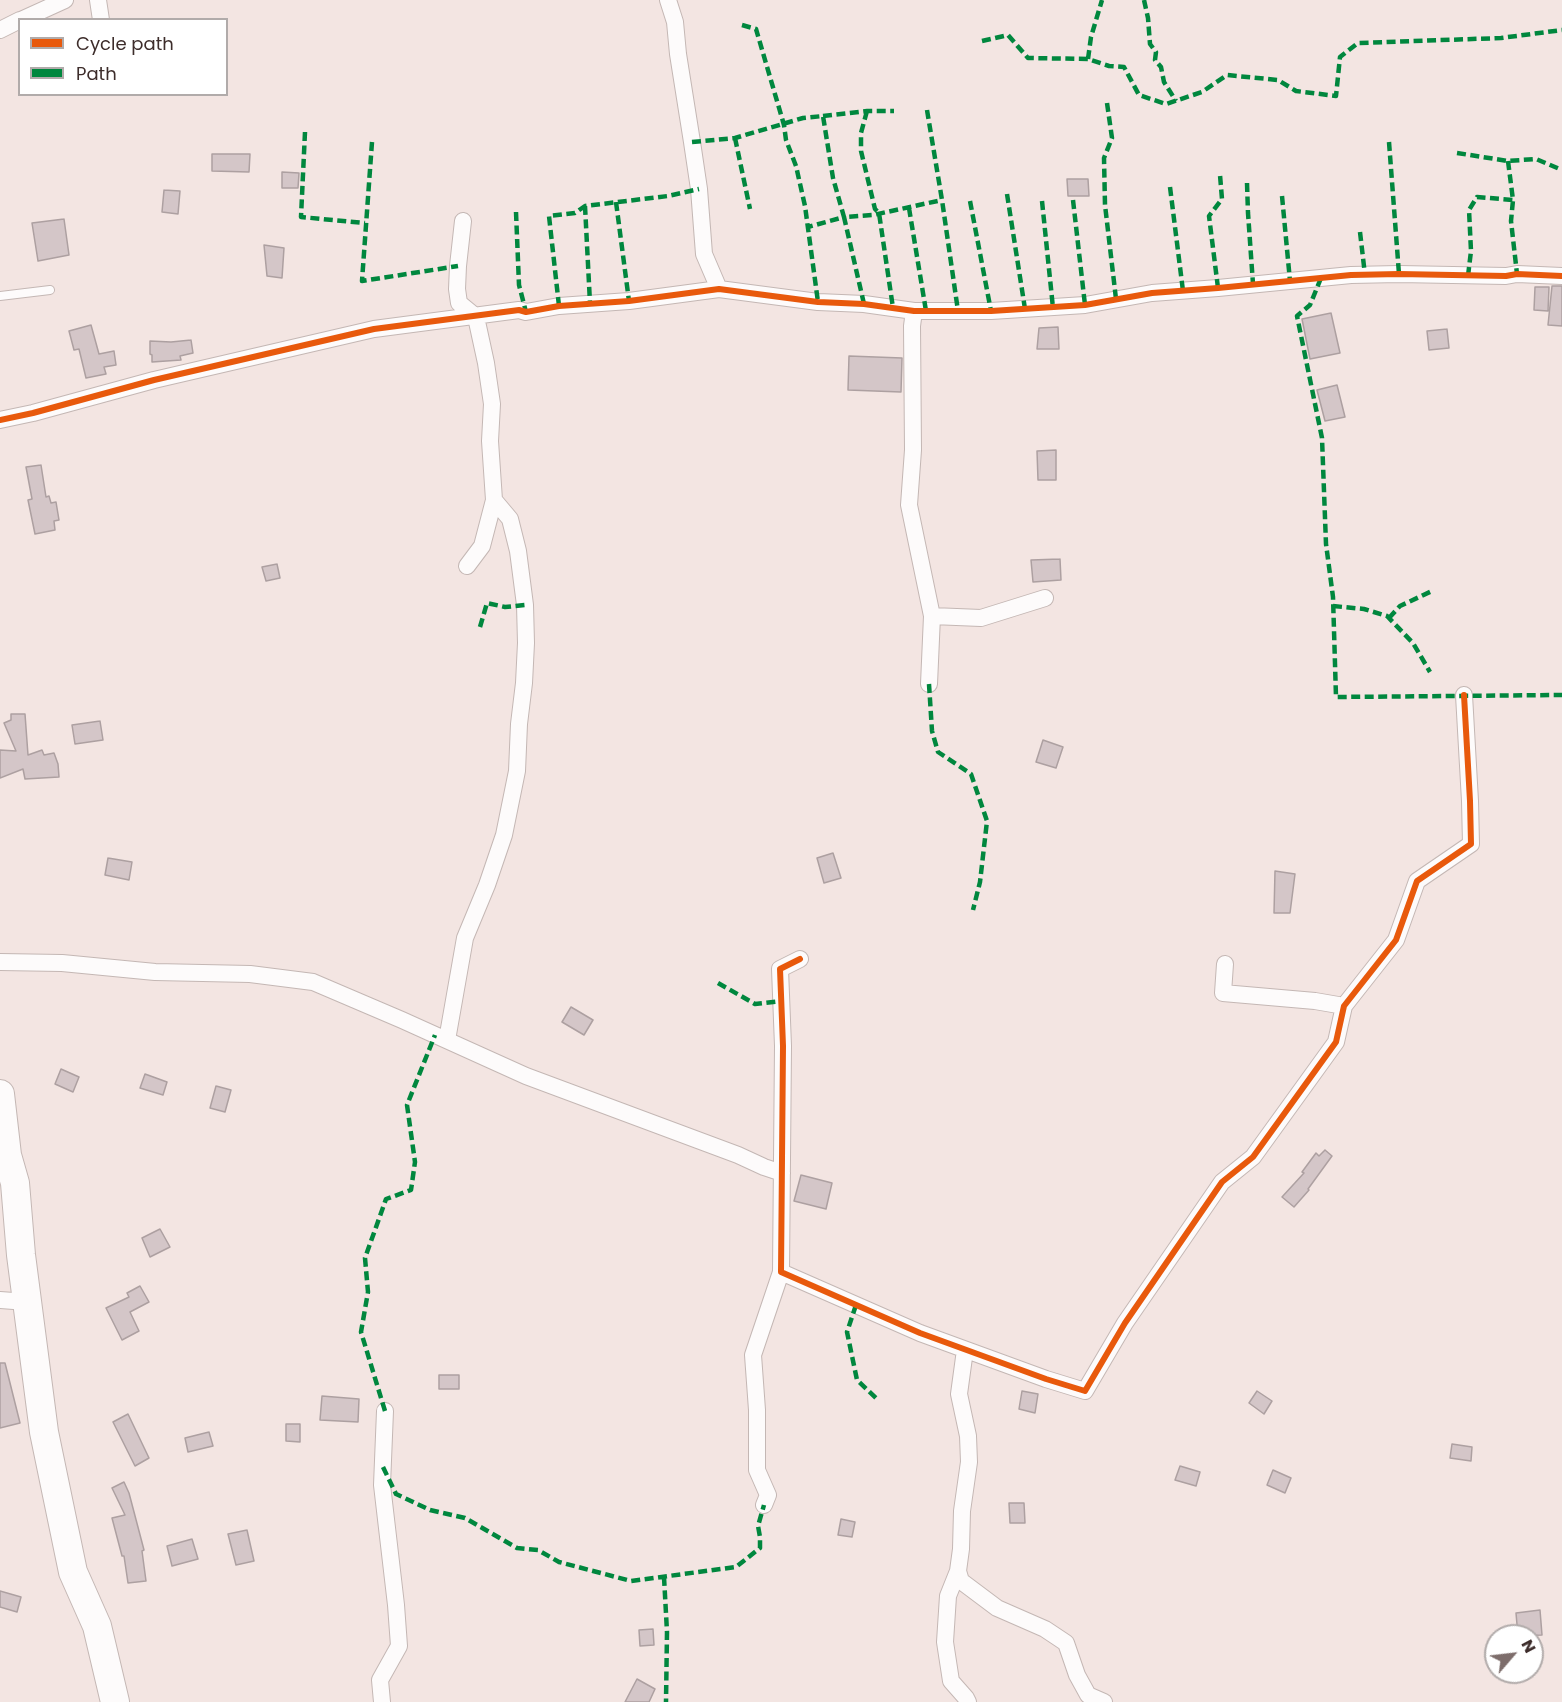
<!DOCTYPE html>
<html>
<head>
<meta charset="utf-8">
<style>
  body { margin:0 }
  #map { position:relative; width:1562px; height:1702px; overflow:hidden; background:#f3e5e2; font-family:Poppins,sans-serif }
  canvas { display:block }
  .legend { position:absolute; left:18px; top:18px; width:210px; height:78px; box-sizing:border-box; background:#fff; border:2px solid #b1abaa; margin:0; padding:8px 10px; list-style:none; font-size:18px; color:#3d2d2b }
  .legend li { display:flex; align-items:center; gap:12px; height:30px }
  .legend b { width:30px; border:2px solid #b1abaa }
  .north { position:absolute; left:1484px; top:1624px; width:60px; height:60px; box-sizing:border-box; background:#fff; border:2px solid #b1abaa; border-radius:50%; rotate:62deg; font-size:16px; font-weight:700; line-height:24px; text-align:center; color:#3d2d2b }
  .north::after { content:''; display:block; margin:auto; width:21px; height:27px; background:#7d6d6b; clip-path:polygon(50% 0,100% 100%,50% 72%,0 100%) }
</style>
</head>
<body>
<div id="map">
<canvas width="1562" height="1702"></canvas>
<ul class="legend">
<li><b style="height:8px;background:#e8590c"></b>Cycle path</li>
<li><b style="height:8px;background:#00873e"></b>Path</li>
</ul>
<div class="north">N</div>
</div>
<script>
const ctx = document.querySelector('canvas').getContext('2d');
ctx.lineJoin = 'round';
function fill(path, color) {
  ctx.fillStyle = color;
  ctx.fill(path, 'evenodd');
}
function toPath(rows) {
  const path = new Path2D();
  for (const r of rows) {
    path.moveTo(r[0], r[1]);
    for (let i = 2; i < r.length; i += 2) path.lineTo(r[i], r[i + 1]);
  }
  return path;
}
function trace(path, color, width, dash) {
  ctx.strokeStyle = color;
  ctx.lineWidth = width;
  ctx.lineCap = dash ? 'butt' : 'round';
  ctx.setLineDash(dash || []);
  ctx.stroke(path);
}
const building = toPath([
  [212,154,250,154,249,172,212,171,212,154],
  [282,172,299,173,298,188,282,188,282,172],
  [1067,179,1088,179,1089,196,1068,196,1067,179],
  [164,190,180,191,178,214,162,212,164,190],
  [64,219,69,255,38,261,32,223,64,219],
  [264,245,284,248,282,278,267,276,264,245],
  [1552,286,1562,286,1562,326,1548,325,1552,286],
  [1535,287,1549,287,1548,311,1534,310,1535,287],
  [1331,313,1340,353,1310,359,1302,319,1331,313],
  [91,325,99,354,114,351,116,365,104,367,106,374,86,378,79,349,74,350,69,331,91,325],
  [1058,327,1059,349,1037,349,1039,328,1058,327],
  [1447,329,1449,348,1429,350,1427,331,1447,329],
  [191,340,193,353,180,356,181,360,152,362,152,355,150,354,150,341,171,342,191,340],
  [849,356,902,358,901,392,848,390,849,356],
  [1337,385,1345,417,1325,421,1317,390,1337,385],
  [1056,450,1056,480,1038,480,1037,451,1056,450],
  [41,465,46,497,49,496,51,503,56,502,59,520,54,521,55,530,35,534,28,500,32,499,26,467,41,465],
  [1060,559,1061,580,1033,582,1031,560,1060,559],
  [277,564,280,578,266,581,262,567,277,564],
  [11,714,25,714,28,755,42,750,44,755,54,753,58,764,59,777,25,779,23,769,0,778,0,750,16,751,4,723,11,720,11,714],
  [100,721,103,740,75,744,72,725,100,721],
  [1043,740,1063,747,1056,768,1036,762,1043,740],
  [833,853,841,878,824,883,817,858,833,853],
  [108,858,132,862,129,880,105,875,108,858],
  [1275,871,1295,874,1290,913,1274,913,1275,871],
  [571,1007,593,1020,584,1035,562,1022,571,1007],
  [61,1069,79,1077,73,1092,55,1084,61,1069],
  [145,1074,167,1082,163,1095,140,1088,145,1074],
  [216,1086,231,1090,225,1112,210,1108,216,1086],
  [1325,1150,1332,1156,1308,1189,1309,1190,1294,1207,1282,1197,1304,1173,1302,1172,1316,1153,1319,1156,1325,1150],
  [801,1175,832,1183,826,1209,794,1201,801,1175],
  [160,1229,170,1247,150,1257,142,1238,160,1229],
  [140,1286,149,1302,130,1312,139,1331,122,1340,106,1308,129,1297,127,1293,140,1286],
  [0,1363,5,1363,20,1423,0,1428,0,1363],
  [439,1375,459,1375,459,1389,439,1389,439,1375],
  [1022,1391,1038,1394,1035,1413,1019,1409,1022,1391],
  [1257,1391,1272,1401,1264,1414,1249,1403,1257,1391],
  [322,1396,359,1399,358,1422,320,1420,322,1396],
  [128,1414,149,1458,135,1466,113,1422,128,1414],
  [286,1424,300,1424,300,1442,286,1441,286,1424],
  [209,1432,213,1446,188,1452,185,1438,209,1432],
  [1452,1444,1472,1447,1471,1461,1450,1458,1452,1444],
  [1180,1466,1200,1472,1196,1486,1175,1480,1180,1466],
  [1273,1470,1291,1478,1285,1493,1267,1485,1273,1470],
  [124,1482,129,1493,144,1550,142,1551,146,1581,128,1583,124,1556,122,1556,112,1518,125,1515,112,1488,124,1482],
  [1009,1503,1024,1503,1025,1523,1010,1523,1009,1503],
  [841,1519,855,1522,852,1537,838,1535,841,1519],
  [247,1530,254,1561,236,1565,228,1534,247,1530],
  [192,1539,198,1559,172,1566,167,1546,192,1539],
  [0,1591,21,1597,17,1612,0,1607,0,1591],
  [1540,1610,1542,1635,1518,1636,1516,1613,1540,1610],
  [653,1629,654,1645,640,1646,639,1630,653,1629],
  [637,1679,655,1689,649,1702,625,1702,637,1679]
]);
const service = toPath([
  [0,296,50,290]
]);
const minor = toPath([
  [98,0,101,20],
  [668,0,675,22,678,54,692,142,699,189,704,254,719,289],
  [21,20,65,0],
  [0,30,20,20],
  [463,221,458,266,457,289,459,303,476,317,486,363,492,404,490,441,494,500,482,546,467,566],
  [914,311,912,326,913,450,909,505,932,616,929,684],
  [0,420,33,413,154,380,374,329,519,310,526,312,559,306,629,301,719,289,818,302,864,304,914,311,991,311,1085,305,1152,293,1218,288,1351,275,1399,274,1506,276,1517,274,1562,276],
  [932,616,981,618,1045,598],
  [800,959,780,969,783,1046,781,1272,920,1333,1046,1379,1085,1391,1125,1323,1222,1182,1253,1157,1336,1042,1344,1006,1396,940,1417,881,1471,844,1470,801,1464,695],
  [0,962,62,963,155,972,250,974,313,982,402,1020,526,1076,738,1155,764,1167,782,1173],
  [1225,964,1223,993,1315,1001,1344,1006],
  [447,1040,465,938,487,885,504,835,517,771,519,724,524,683,526,643,525,605,518,551,510,519,494,500],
  [0,1300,27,1302],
  [965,1350,959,1394,968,1436,969,1462,962,1511,961,1549,958,1571,961,1581,997,1608,1045,1629,1066,1643,1077,1675,1088,1695,1104,1702],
  [764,1505,768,1495,757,1470,757,1410,753,1355,781,1272],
  [958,1571,948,1596,945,1642,951,1681,966,1698,968,1702],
  [382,1702,380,1680,399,1646,396,1605,382,1485,385,1411]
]);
const trunk = toPath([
  [0,1094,7,1155,15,1183,21,1255,44,1432,73,1572,97,1626,115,1702]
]);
const quiet = toPath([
  [1144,0,1148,18,1150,44,1156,52,1155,60,1161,67,1164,82,1176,101],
  [742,25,756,29,784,125,786,140,796,166,805,206,818,302],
  [982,41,1008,35,1028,58,1088,59,1109,66,1124,67,1139,95,1166,104,1202,92,1227,75,1278,80,1296,91,1336,96,1340,57,1358,43,1501,38,1562,30],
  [1088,59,1091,37,1102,0],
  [1107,103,1112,138,1104,158,1105,205,1116,299],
  [927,110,942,200,958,311],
  [867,111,861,133,861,151,875,209,879,213,893,308],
  [823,116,867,111,894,111],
  [305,132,301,217,365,223],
  [735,138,750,209],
  [372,142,362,281,458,266],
  [692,142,735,138,803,118,823,116,833,178,844,217,808,227],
  [1389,142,1399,274],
  [1457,153,1508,161,1536,159,1562,170],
  [1508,161,1513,200,1511,221,1517,274],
  [1247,183,1248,213,1253,284],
  [1170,187,1183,291],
  [1007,194,1025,309],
  [1282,196,1290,281],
  [1073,200,1085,305],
  [970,201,991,311],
  [1042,201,1053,308],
  [616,202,629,301],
  [585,206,590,303],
  [909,208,926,311],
  [516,212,519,285,526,312],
  [1360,232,1365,275],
  [1468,276,1471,251,1469,210,1477,197,1513,200],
  [1321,278,1310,305,1297,316,1322,438,1326,544,1333,597,1336,697,1562,695],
  [1218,288,1209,216,1222,199,1220,175],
  [864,304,844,217,873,215,942,200],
  [559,306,549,216,575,213,585,206,668,196,699,189],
  [1333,606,1364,609,1387,616,1413,643,1430,672],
  [1389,618,1400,606,1432,591],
  [480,627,487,603,505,607,525,605],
  [929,684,932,731,938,752,971,774,987,821,980,882,973,910],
  [718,983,755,1004,781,1001],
  [856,1305,847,1332,857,1380,879,1401],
  [385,1411,361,1332,368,1292,365,1258,386,1199,411,1190,415,1162,407,1105,435,1035],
  [383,1467,396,1494,430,1510,465,1518,517,1548,538,1550,559,1562,631,1581,736,1567,760,1548,760,1537,758,1526,764,1505],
  [664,1577,667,1632,666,1702]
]);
const cycleway = toPath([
  [0,420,33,413,154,380,374,329,519,310,526,312,559,306,629,301,719,289,818,302,864,304,914,311,991,311,1085,305,1152,293,1218,288,1351,275,1399,274,1506,276,1517,274,1562,276],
  [800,959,780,969,783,1046,781,1272,920,1333,1046,1379,1085,1391,1125,1323,1222,1182,1253,1157,1336,1042,1344,1006,1396,940,1417,881,1471,844,1470,801,1464,695]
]);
fill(building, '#d4c6c8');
trace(building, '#ada0a1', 1.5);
trace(service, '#c4b7b4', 10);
trace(minor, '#c4b7b4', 18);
trace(trunk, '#c4b7b4', 30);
trace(service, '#fdfbfb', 8);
trace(minor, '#fdfbfb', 16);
trace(trunk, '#fdfbfb', 28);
trace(quiet, '#00873e', 4.5, [9, 4.5]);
trace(cycleway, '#e8590c', 6);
</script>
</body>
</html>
